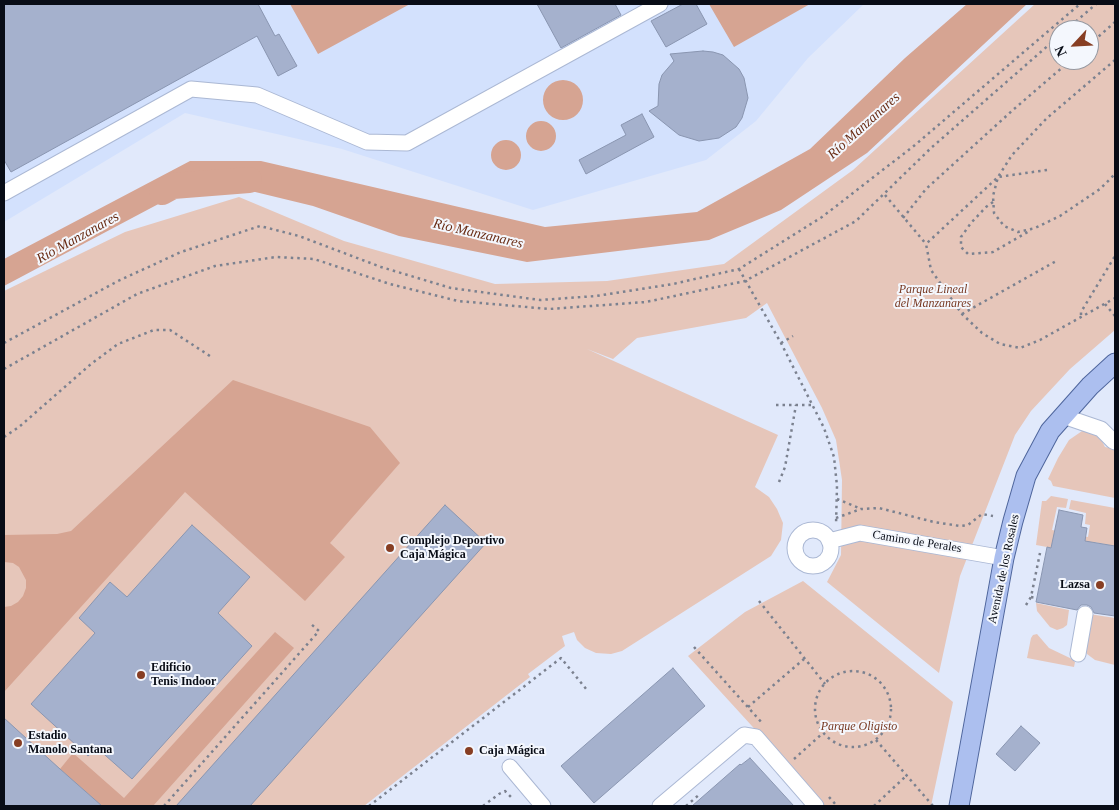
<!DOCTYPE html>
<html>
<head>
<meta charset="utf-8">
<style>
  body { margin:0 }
  #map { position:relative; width:1119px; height:810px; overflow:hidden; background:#e1e9fb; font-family:Georgia,serif }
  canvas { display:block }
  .frame { position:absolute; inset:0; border:5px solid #080c16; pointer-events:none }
  .north { position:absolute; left:1049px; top:20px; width:50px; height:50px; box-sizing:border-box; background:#f4f7fd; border:1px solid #9699a1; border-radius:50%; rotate:245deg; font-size:14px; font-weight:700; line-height:20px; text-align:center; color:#080c16 }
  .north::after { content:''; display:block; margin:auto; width:18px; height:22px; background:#873e23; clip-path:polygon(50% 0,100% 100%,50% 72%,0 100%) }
</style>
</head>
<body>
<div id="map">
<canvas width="1119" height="810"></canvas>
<div class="frame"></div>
<div class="north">N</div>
</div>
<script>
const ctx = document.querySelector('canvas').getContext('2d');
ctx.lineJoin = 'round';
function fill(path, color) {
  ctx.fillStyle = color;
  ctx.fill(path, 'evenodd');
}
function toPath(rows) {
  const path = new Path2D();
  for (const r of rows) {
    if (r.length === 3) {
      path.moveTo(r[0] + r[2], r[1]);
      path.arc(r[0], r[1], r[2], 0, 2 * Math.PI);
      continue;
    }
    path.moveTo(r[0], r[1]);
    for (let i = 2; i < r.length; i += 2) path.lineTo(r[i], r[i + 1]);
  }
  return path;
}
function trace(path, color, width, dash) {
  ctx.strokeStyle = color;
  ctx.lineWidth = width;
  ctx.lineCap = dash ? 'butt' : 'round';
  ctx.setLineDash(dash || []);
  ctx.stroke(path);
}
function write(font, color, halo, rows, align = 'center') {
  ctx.font = font + ' Georgia,serif';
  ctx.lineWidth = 4;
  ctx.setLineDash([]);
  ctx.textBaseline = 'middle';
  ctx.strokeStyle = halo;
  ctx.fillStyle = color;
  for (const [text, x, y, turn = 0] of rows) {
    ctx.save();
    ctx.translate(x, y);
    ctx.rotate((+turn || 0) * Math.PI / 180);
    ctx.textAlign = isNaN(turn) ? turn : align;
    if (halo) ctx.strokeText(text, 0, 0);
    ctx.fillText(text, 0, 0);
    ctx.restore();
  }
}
const built = toPath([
  [4,4,864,4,808,58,756,121,706,160,533,210,342,149,185,113,4,222]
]);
const green = toPath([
  [1035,4,1115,4,1115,330,1070,369,1031,411,1015,435,960,576,939,673,827,582,841,555,842,480,836,440,822,408,767,303,746,318,637,338,613,359,587,349,778,435,755,487,769,497,777,509,783,523,781,540,771,556,622,651,611,654,596,653,585,648,577,640,574,632,562,636,565,646,528,674,530,677,364,806,4,806,4,291,125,232,239,197,344,241,495,284,607,281,724,264,853,170],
  [1059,30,1089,30,1089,60,1059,60],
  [1085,429,1098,433,1105,447,1115,449,1115,498,1053,486,1051,481,1048,479,1058,458,1069,440],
  [1051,496,1068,499,1066,508,1057,507,1052,530,1088,537,1090,525,1085,524,1086,513,1069,509,1071,500,1115,508,1115,546,1093,542,1091,555,1036,545,1042,501,1046,501],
  [803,581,953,702,931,806,825,806,688,656,745,612],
  [1036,603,1069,610,1067,625,1063,628,1057,630,1050,627,1037,611],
  [1089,614,1115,618,1115,665,1095,660,1087,654,1084,647],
  [1037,634,1049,648,1072,659,1075,662,1074,667,1027,658,1031,638,1033,635]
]);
const water = toPath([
  [290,4,410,4,318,54],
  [709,4,810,4,734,47],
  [967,4,1027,4,867,153,781,210,709,240,527,262,399,236,313,206,214,182,198,183,4,286,4,259,190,161,261,161,545,227,697,212,810,149,905,58],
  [563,100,20],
  [541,136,15],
  [506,155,15],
  [233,380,370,427,400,463,330,543,345,557,305,601,185,492,4,692,4,607,11,606,18,602,23,596,26,588,26,580,19,567,13,563,4,562,4,535,57,534,71,531],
  [275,632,294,648,153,806,102,806,60,769,73,753,124,798]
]);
const river = toPath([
  [162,192,173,186,249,180]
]);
const building = toPath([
  [4,4,258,4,275,36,279,34,297,66,278,76,257,36,11,172,4,160,4,4],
  [537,4,615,4,621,15,561,48,537,4],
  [683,4,696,4,707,24,666,47,651,21,683,4],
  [703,51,713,52,723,55,739,69,744,78,748,98,742,118,736,127,719,138,699,141,679,135,649,111,658,106,659,84,662,75,674,61,670,54,703,51],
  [642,114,654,137,586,174,579,160,626,135,621,125,642,114],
  [445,505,486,543,250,806,176,806,445,505],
  [1059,510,1083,515,1081,527,1087,528,1085,541,1115,546,1115,616,1094,613,1091,607,1087,605,1081,605,1077,610,1036,602,1047,547,1051,548,1059,510],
  [192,525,250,577,218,613,252,646,132,779,97,748,88,756,31,704,95,633,79,618,110,582,127,597,192,525],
  [673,668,705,706,594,803,561,766,673,668],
  [4,718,60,769,102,806,4,806,4,718],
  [1021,726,1040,743,1015,771,996,754,1021,726],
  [750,758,794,806,692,806,740,764,741,765,750,758]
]);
const path = toPath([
  [1066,30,1096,4],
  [1089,45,1115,22],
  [1115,60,1047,118,1012,155,998,177,993,196,994,213,1004,226,1018,232,1035,228,1060,216,1100,189,1115,174],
  [1047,170,998,177,926,244,931,270,962,314,982,333,1000,344,1020,348,1040,340,1115,298],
  [885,195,926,244],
  [993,202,986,207,971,223,961,237,961,247,968,254,993,252,1031,230],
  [903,218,926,189,1014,109,1071,60],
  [739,269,781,343,824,428,834,457,837,486,836,525],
  [1105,304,1115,316],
  [962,314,1058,260],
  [1081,315,1081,312,1115,256],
  [4,343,118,281,181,252,260,226,299,236,381,267,451,288,540,300,596,296,673,284,739,269,822,217,915,145,1080,4],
  [781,343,793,336],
  [4,369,137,294,215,266,276,257,314,259,390,284,458,301,549,309,646,302,745,281,856,221,931,148,1059,36],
  [776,405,812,405],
  [4,437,19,427,91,364,118,344,154,330,170,330,213,358],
  [779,482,785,467,796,405],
  [837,499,859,508],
  [836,518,861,509,879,508,934,522,960,526,968,525,982,514,993,516],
  [1031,597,1037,598],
  [759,601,825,684],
  [1026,605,1031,597,1040,553],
  [694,647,763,724],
  [853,709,38],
  [748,707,804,659],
  [876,740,933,806],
  [794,759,823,733],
  [829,797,837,806],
  [164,806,319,631,311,624],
  [369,806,561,658,587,690],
  [483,806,499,794,505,791,512,798],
  [686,806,700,794],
  [874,806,906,776]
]);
const minor = toPath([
  [4,193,191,89,257,95,367,142,407,143,660,4],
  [1063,416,1101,429,1113,441,1115,442],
  [813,548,18],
  [829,541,860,533,1004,558],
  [1078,654,1085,614],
  [510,767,543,806],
  [660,806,744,735,756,737,816,806]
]);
const major = toPath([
  [959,806,1004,558,1013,521,1026,476,1050,431,1090,386,1115,363]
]);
const markers = [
  [390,548,5,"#873e23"],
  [1100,585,5,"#873e23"],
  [141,675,5,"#873e23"],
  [18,743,5,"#873e23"],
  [469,751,5,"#873e23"]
];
const parkNames = [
  ["Parque Lineal",933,290],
  ["del Manzanares",933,304],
  ["Parque Oligisto",859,727]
];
const poiNames = [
  ["Complejo Deportivo",400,541],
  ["Caja Mágica",400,555],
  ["Lazsa",1090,585,"right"],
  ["Edificio",151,668],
  ["Tenis Indoor",151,682],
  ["Estadio",28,736],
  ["Manolo Santana",28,750],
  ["Caja Mágica",479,751]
];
const streetNames = [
  ["Camino de Perales",917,542,9],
  ["Avenida de los Rosales",1004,569,-78]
];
const waterNames = [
  ["Río Manzanares",864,126,-42],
  ["Río Manzanares",478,234,13],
  ["Río Manzanares",78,238,-29]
];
fill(built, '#d3e1fd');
fill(green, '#e6c6ba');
fill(water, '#d6a492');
trace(river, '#d6a492', 26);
fill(building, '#a5b1cd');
trace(building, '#8a96b1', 1);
trace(minor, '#abb8d4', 17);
trace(major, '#4e659c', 21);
trace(path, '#7b818f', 2.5, [2.5, 4]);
trace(minor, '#fff', 15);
trace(major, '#acbfef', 19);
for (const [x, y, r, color] of markers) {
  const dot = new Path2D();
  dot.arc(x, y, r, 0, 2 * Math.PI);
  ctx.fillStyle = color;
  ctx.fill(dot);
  trace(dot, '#f4f7fd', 2);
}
write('italic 12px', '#773821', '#f4f7fd', parkNames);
write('bold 12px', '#080c16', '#f4f7fd', poiNames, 'left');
write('12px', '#080c16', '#f4f7fd', streetNames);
write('italic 14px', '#692c14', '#f4f7fd', waterNames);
</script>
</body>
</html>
